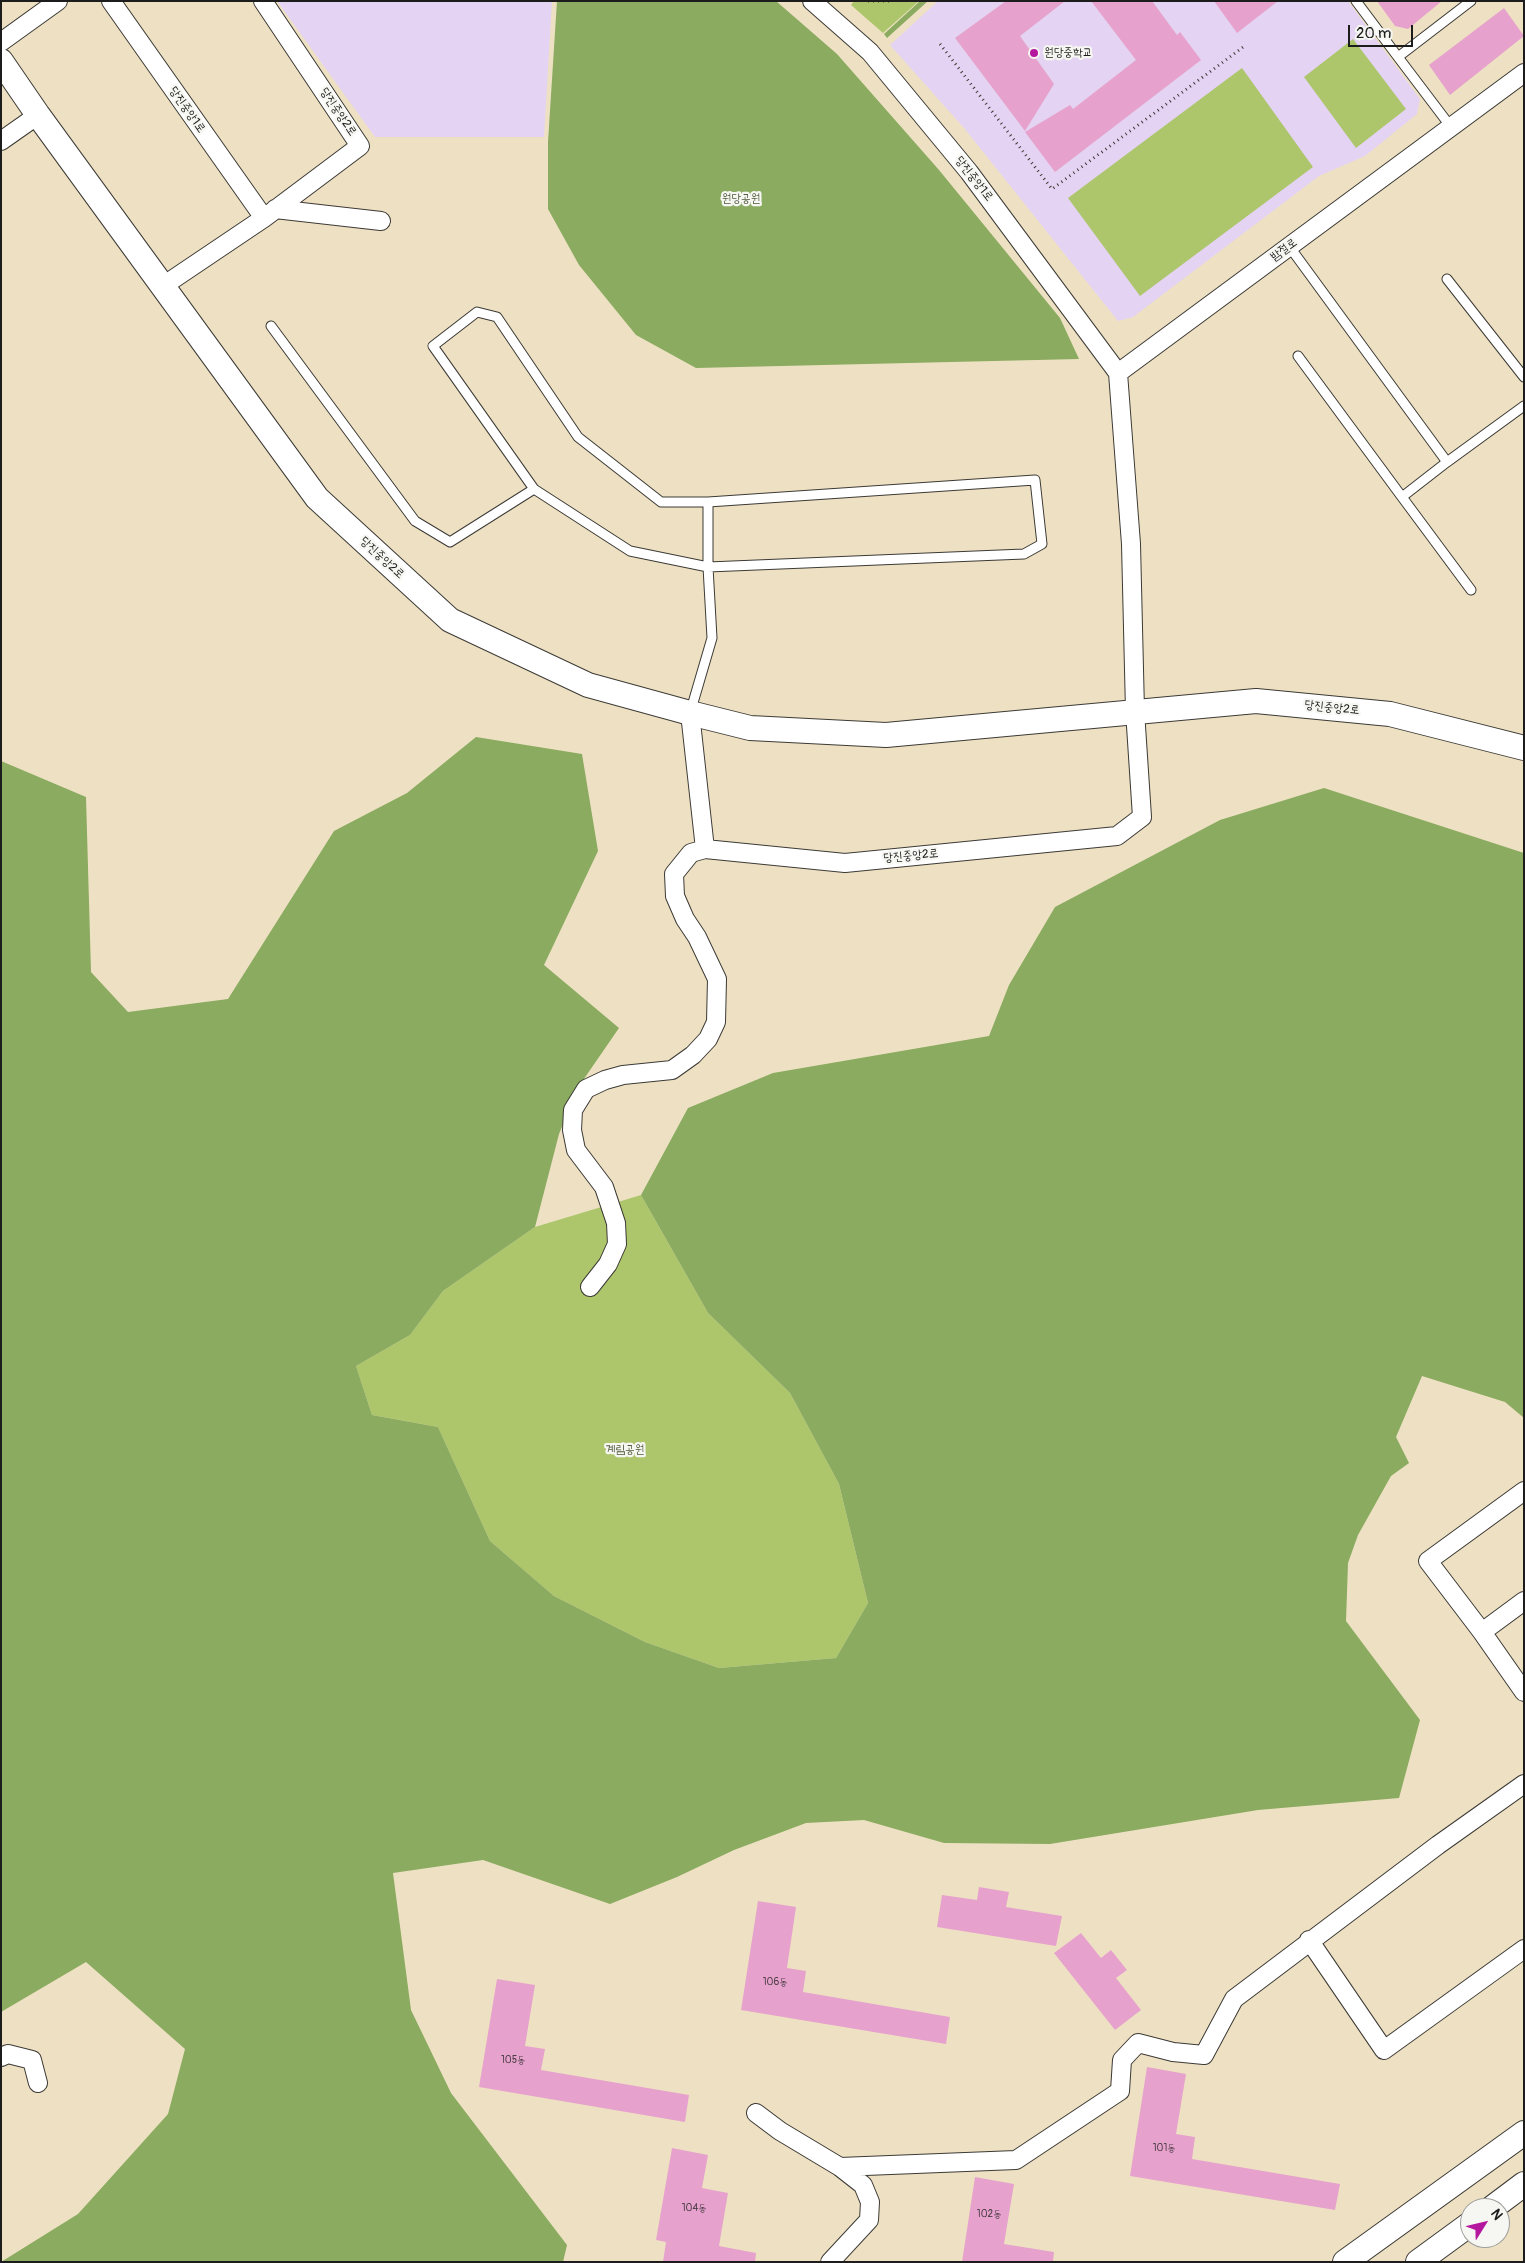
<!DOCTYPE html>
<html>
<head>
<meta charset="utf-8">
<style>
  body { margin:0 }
  #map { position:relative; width:1525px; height:2263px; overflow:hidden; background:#eee1c3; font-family:Pangolin,sans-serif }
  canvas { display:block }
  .frame { position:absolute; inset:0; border:2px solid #1c1c1c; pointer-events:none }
  .north { position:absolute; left:1460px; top:2198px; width:50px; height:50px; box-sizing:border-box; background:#f6f6f2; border:1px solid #9f9f9c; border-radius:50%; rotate:54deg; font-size:14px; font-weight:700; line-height:20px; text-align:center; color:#1c1c1c }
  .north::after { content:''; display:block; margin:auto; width:18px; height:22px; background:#b5179e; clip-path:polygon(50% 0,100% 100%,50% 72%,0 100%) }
  .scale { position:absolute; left:1348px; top:25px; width:65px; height:22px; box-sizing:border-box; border:2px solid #1c1c1c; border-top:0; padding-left:6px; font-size:15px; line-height:18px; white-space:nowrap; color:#1c1c1c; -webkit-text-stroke:4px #f6f6f2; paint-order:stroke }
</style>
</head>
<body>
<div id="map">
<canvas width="1525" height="2263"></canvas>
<div class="frame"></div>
<div class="north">N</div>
<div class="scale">20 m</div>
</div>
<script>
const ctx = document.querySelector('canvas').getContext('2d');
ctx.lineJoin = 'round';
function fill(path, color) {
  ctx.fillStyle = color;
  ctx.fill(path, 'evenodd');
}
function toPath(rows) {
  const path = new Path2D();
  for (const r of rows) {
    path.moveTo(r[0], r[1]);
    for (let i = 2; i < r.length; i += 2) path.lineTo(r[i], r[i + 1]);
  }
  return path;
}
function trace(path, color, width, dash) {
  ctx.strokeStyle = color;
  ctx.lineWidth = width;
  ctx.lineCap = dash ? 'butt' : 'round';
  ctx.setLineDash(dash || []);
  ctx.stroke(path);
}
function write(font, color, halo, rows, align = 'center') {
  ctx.font = font + ' Pangolin,"Poor Story",sans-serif';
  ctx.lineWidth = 4.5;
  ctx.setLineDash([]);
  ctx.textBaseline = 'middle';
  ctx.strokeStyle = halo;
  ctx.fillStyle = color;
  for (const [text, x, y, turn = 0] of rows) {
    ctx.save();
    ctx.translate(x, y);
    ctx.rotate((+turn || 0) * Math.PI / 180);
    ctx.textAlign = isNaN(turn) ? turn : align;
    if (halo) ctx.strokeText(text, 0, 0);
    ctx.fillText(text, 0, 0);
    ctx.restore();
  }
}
const built = toPath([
  [277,1,552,1,544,137,375,137],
  [938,1,1348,1,1420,99,1417,114,1365,156,1319,176,1133,317,1118,321,964,128,890,45]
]);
const green = toPath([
  [854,1,919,1,883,33,851,5],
  [1353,39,1406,109,1356,148,1304,77],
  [1242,68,1313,167,1140,296,1068,198],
  [641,1195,708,1313,790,1393,839,1484,868,1603,836,1658,719,1668,645,1642,554,1596,490,1541,438,1427,372,1415,356,1366,410,1335,443,1291,535,1227]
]);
const forest = toPath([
  [557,1,776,1,837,54,939,170,1060,318,1079,359,696,368,636,335,579,265,548,209,548,142],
  [920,1,928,1,887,38,884,34],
  [476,737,582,754,598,851,544,965,619,1028,577,1089,559,1134,535,1227,443,1291,410,1335,356,1366,372,1415,438,1427,490,1541,554,1596,645,1642,719,1668,836,1658,868,1603,839,1484,790,1393,708,1313,641,1195,688,1108,773,1073,989,1036,1009,985,1055,907,1220,820,1324,788,1524,853,1524,1418,1505,1402,1422,1376,1396,1437,1409,1463,1391,1476,1358,1535,1348,1563,1346,1621,1420,1720,1399,1798,1258,1810,1050,1844,944,1843,864,1820,806,1823,734,1850,677,1877,610,1904,483,1860,393,1873,411,2010,451,2093,567,2245,563,2262,1,2262,78,2214,168,2114,185,2049,86,1962,1,2012,1,761,86,797,91,972,128,1012,228,999,334,831,407,793]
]);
const building = toPath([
  [1006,1,1065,1,1020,36,1054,84,1025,131,955,38],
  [1091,1,1152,1,1177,35,1180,32,1201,60,1055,172,1025,132,1070,105,1073,109,1136,60],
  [1214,1,1278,1,1237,33],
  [1377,1,1442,1,1408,29,1395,26],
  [1504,8,1524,36,1450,95,1429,65],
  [979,1887,1009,1892,1006,1907,1062,1916,1056,1946,937,1927,942,1895,977,1900],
  [758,1901,796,1907,787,1968,806,1971,803,1992,950,2017,946,2044,741,2010],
  [1081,1933,1101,1958,1111,1950,1127,1970,1116,1978,1141,2010,1115,2030,1054,1953],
  [497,1979,535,1985,525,2046,545,2049,541,2070,689,2095,685,2122,479,2087],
  [1147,2067,1186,2074,1176,2134,1195,2137,1192,2159,1340,2184,1335,2210,1130,2176],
  [672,2148,708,2155,702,2188,728,2193,719,2246,756,2253,755,2262,663,2262,666,2242,656,2240],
  [975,2177,1014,2184,1004,2244,1054,2252,1053,2262,962,2262]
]);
const path = toPath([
  [868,1,891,1],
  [940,44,1052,189,1246,45]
]);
const lane = toPath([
  [1356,1,1398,57,1471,1],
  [1398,57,1451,127],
  [1289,246,1447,462,1402,497,1471,590],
  [1447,279,1524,377],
  [271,326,415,521,450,542,534,489],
  [1298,356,1402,497],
  [1447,462,1524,406],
  [690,713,712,638,708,567,1024,554,1042,544,1035,480,708,502,708,567,630,551,534,489,433,346,477,312,497,317,578,437,661,502,708,502]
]);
const street = toPath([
  [111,1,264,218],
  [812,1,870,52,969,172,1118,373],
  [1,42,58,1],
  [1,141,38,115],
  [275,209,381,221],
  [163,286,264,218,360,146,263,1],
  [1118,373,1524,73],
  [690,713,705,849,845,863,1117,836,1142,817,1135,711,1131,544,1118,373],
  [590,1287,608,1264,617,1244,616,1223,604,1187,576,1150,572,1130,573,1110,586,1089,605,1080,623,1075,672,1070,693,1055,708,1039,716,1022,717,979,697,937,685,919,675,896,674,874,691,853,705,849],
  [1524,1601,1482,1632,1524,1692],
  [1482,1632,1428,1561,1524,1491],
  [1309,1940,1384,2050,1524,1949],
  [1,2057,8,2054,32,2060,38,2083],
  [756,2113,780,2131,840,2167,863,2185,870,2202,869,2220,830,2262],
  [840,2167,1016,2160,1120,2091,1122,2060,1138,2043,1173,2052,1204,2055,1234,1999,1438,1845,1524,1784]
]);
const secondary = toPath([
  [1,61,38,115,317,498,450,620,588,685,690,713,750,728,886,735,1256,701,1390,714,1524,748],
  [1492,2208,1524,2184],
  [1345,2262,1524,2133],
  [1418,2262,1470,2224]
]);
const markers = [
  [1034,53,5,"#b5179e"]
];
const numberNames = [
  ["106동",775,1982],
  ["105동",513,2060],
  ["101동",1164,2148],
  ["104동",694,2208],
  ["102동",989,2214]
];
const poiNames = [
  ["원당중학교",1044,53]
];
const streetNames = [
  ["당진중앙1로",187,110,55],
  ["당진중앙2로",338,112,56],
  ["당진중앙1로",974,179,52],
  ["밤절로",1284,250,-36],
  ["당진중앙2로",382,558,43],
  ["당진중앙2로",1332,708,6],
  ["당진중앙2로",911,856,-5]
];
const parkNames = [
  ["원당공원",741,199],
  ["계림공원",625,1450]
];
fill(built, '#e4d3f2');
fill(green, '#adc66c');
fill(forest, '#8aab60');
fill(building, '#e6a2cc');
trace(lane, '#3c3a35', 11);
trace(street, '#3c3a35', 20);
trace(secondary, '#3c3a35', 26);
trace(path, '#3c3a35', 3, [1, 4]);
trace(lane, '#fff', 9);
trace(street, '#fff', 18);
trace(secondary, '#fff', 24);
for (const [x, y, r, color] of markers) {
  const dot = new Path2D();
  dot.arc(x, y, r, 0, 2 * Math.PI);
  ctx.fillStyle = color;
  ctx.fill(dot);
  trace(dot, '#f6f6f2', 2);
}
write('10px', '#4e3e48', null, numberNames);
write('12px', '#1c1c1c', '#f6f6f2', poiNames, 'left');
write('12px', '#1c1c1c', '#f6f6f2', streetNames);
write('12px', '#4f5838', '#f6f6f2', parkNames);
</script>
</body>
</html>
